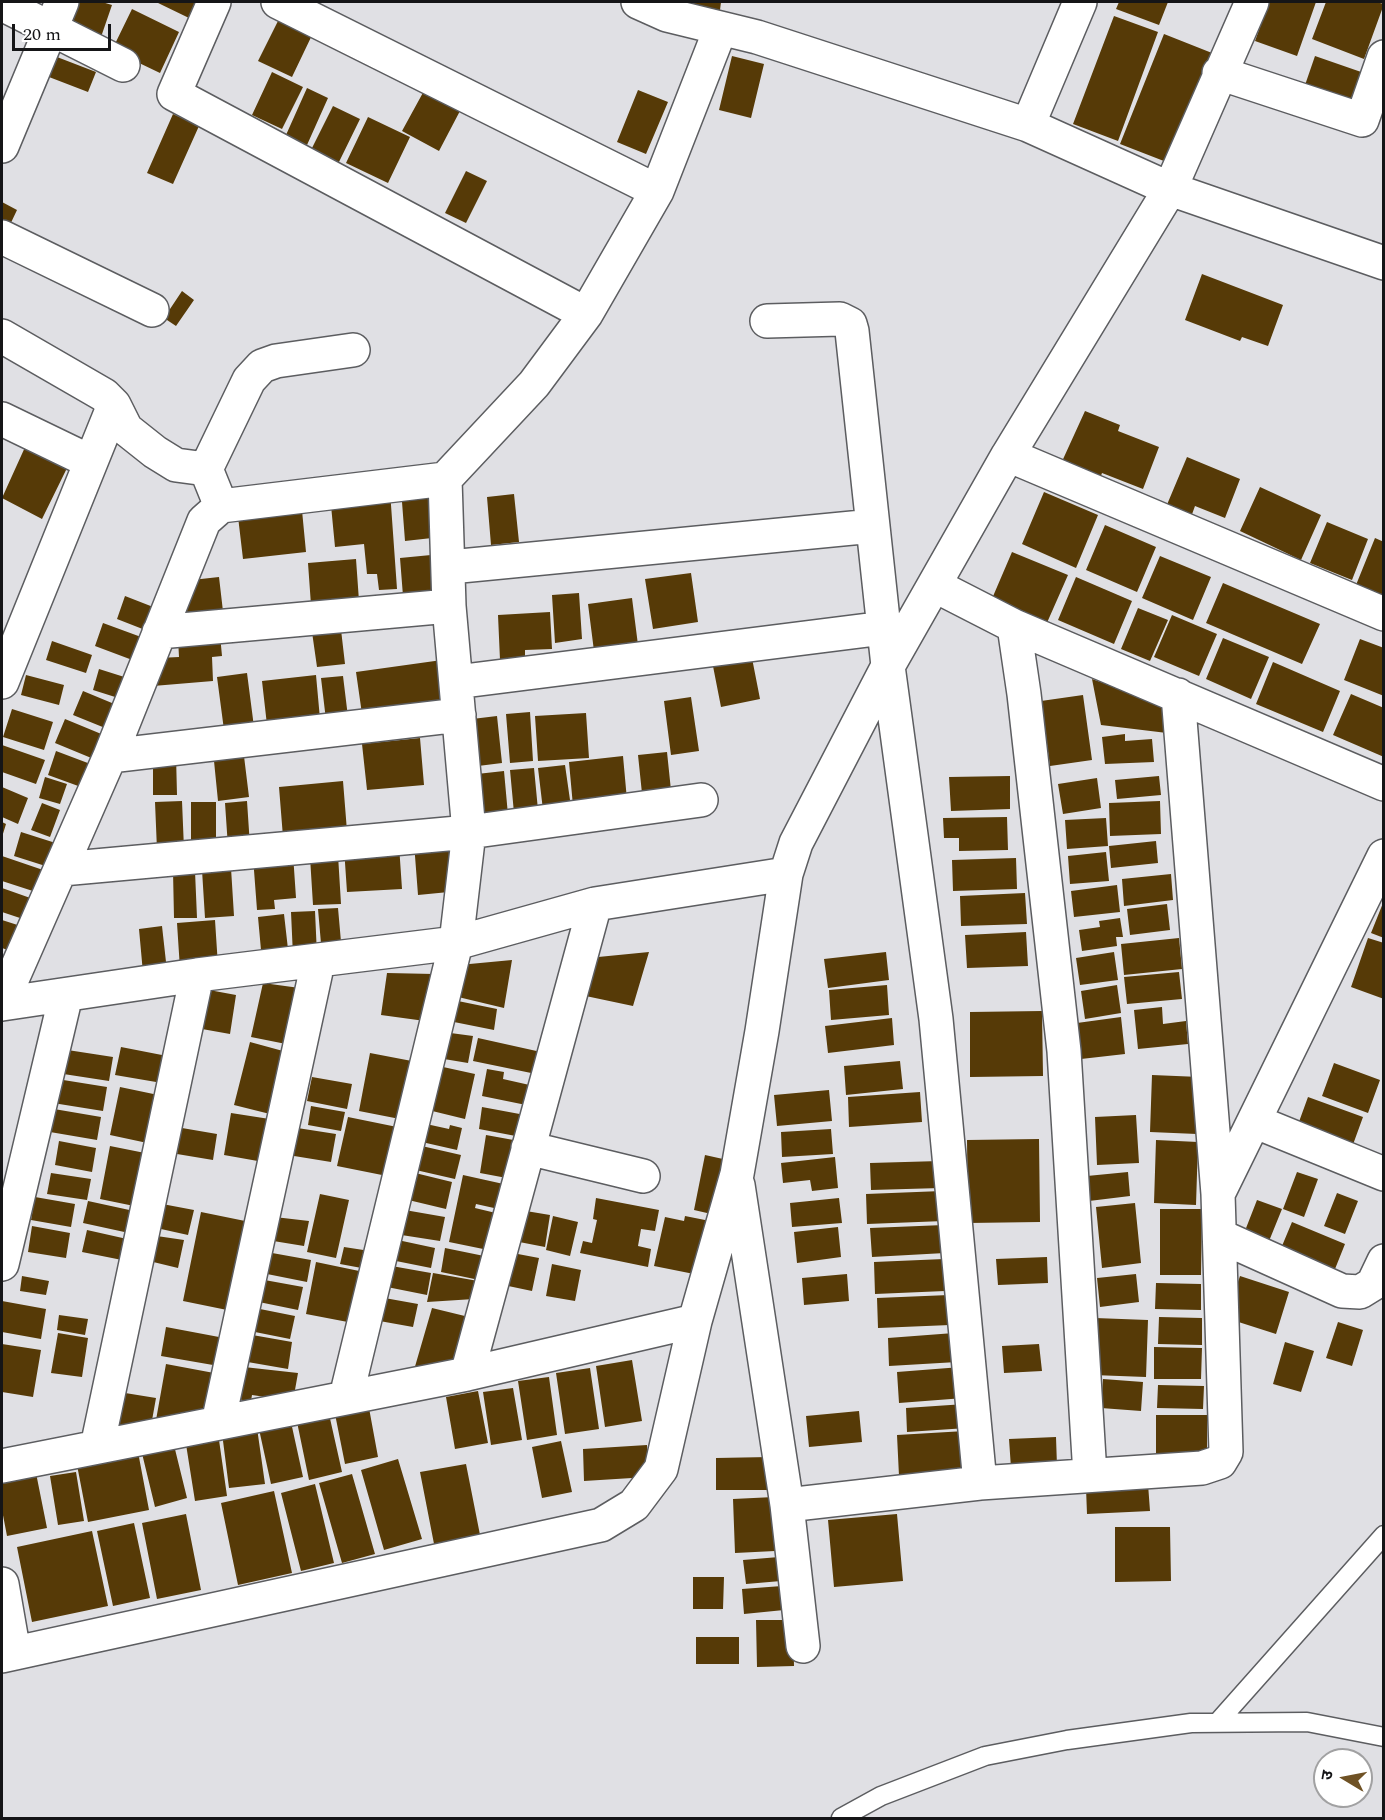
<!DOCTYPE html>
<html>
<head>
<meta charset="utf-8">
<style>
  body { margin:0 }
  #map { position:relative; width:1385px; height:1820px; overflow:hidden; background:#e0e0e4; font-family:Spectral,"Noto Sans Devanagari",serif }
  canvas { display:block }
  .frame { position:absolute; inset:0; border:3px solid #151517; pointer-events:none }
  .north { position:absolute; left:1313px; top:1748px; width:60px; height:60px; box-sizing:border-box; background:#fff; border:2px solid #a1a1a2; border-radius:50%; rotate:280deg; font-size:16px; font-weight:700; line-height:24px; text-align:center; color:#151517 }
  .north::after { content:''; display:block; margin:auto; width:21px; height:27px; background:#6f5225; clip-path:polygon(50% 0,100% 100%,50% 72%,0 100%) }
  .scale { position:absolute; left:12px; top:24px; width:99px; height:27px; box-sizing:border-box; border:3px solid #151517; border-top:0; padding-left:8px; font-size:18px; line-height:21px; white-space:nowrap; color:#151517; -webkit-text-stroke:4px #fff; paint-order:stroke }
</style>
</head>
<body>
<div id="map">
<canvas width="1385" height="1820"></canvas>
<div class="frame"></div>
<div class="north">उ</div>
<div class="scale">20 m</div>
</div>
<script>
const ctx = document.querySelector('canvas').getContext('2d');
ctx.lineJoin = 'round';
function fill(path, color) {
  ctx.fillStyle = color;
  ctx.fill(path, 'evenodd');
}
function toPath(rows) {
  const path = new Path2D();
  for (const r of rows) {
    path.moveTo(r[0], r[1]);
    for (let i = 2; i < r.length; i += 2) path.lineTo(r[i], r[i + 1]);
  }
  return path;
}
function trace(path, color, width, dash) {
  ctx.strokeStyle = color;
  ctx.lineWidth = width;
  ctx.lineCap = dash ? 'butt' : 'round';
  ctx.setLineDash(dash || []);
  ctx.stroke(path);
}
const building = toPath([
  [77,2,102,2,112,5,101,37,69,25],
  [156,2,198,2,189,18],
  [675,2,721,2,719,18],
  [1119,2,1168,2,1159,25,1116,9],
  [1269,2,1316,2,1297,56,1255,41],
  [1326,2,1376,2,1384,4,1364,59,1312,39],
  [132,9,179,32,160,73,112,50],
  [281,15,314,31,292,77,258,61],
  [1114,16,1158,32,1118,141,1073,124],
  [1164,34,1212,53,1169,163,1120,144],
  [732,56,764,64,751,118,719,110],
  [1315,56,1364,73,1353,104,1304,88],
  [57,57,96,72,88,92,49,77],
  [272,72,303,87,282,129,252,115],
  [307,88,328,98,307,145,286,135],
  [425,89,461,109,439,151,402,131],
  [638,90,668,102,646,154,617,142],
  [333,106,360,119,338,164,311,150],
  [173,114,199,126,173,184,147,173],
  [368,117,410,137,388,183,346,163],
  [466,171,487,181,466,223,445,213],
  [2,202,17,210,8,229,2,226],
  [1202,274,1283,305,1268,346,1242,337,1240,341,1185,320],
  [182,291,194,300,176,326,164,318],
  [1085,411,1120,425,1118,431,1159,447,1143,489,1102,473,1098,484,1059,468],
  [26,445,68,466,42,519,2,498],
  [1187,457,1240,479,1225,518,1195,506,1191,517,1166,507],
  [437,486,441,537,405,541,401,489],
  [1260,487,1321,515,1301,560,1240,531],
  [390,491,397,589,379,590,377,574,367,574,364,544,335,547,330,495],
  [1044,492,1098,515,1076,568,1022,544],
  [514,494,519,542,491,545,487,497],
  [301,500,306,552,243,559,237,508],
  [1327,522,1368,539,1352,580,1310,563],
  [1105,525,1156,547,1137,592,1086,570],
  [1375,538,1384,542,1384,597,1356,585],
  [1012,552,1068,575,1046,625,991,601],
  [431,555,433,593,403,596,400,558],
  [1160,556,1211,577,1193,620,1142,598],
  [356,559,359,601,311,605,308,563],
  [691,573,698,622,653,629,645,579],
  [219,577,224,620,183,625,192,580],
  [1076,577,1132,601,1114,644,1058,620],
  [1223,583,1320,624,1302,664,1206,623],
  [579,593,582,639,555,643,552,595],
  [125,596,166,612,158,635,117,619],
  [632,598,638,645,594,651,588,604],
  [1138,608,1168,620,1150,661,1121,649],
  [550,612,552,649,525,650,525,659,500,660,498,615],
  [1172,615,1217,634,1199,676,1154,657],
  [340,621,345,664,317,667,311,625],
  [103,623,152,641,143,664,95,646],
  [220,635,222,656,212,657,213,681,153,686,158,658,179,657,178,638],
  [1223,638,1269,657,1251,699,1206,679],
  [1360,639,1384,648,1384,696,1344,680],
  [52,641,92,655,86,673,46,660],
  [751,653,760,699,721,707,712,661],
  [442,660,448,709,363,721,356,672],
  [1273,662,1340,691,1323,732,1256,704],
  [99,669,137,681,131,702,93,690],
  [247,673,254,727,224,730,217,677],
  [26,675,64,685,59,705,21,695],
  [316,675,320,719,267,725,262,681],
  [343,676,348,717,326,720,321,678],
  [1092,679,1169,706,1167,733,1101,725],
  [83,691,124,708,115,732,73,715],
  [1351,694,1384,708,1384,757,1333,735],
  [1083,695,1092,760,1050,766,1041,701],
  [691,697,699,751,671,755,664,701],
  [12,709,53,722,44,750,3,737],
  [530,712,533,761,510,763,506,714],
  [586,713,589,758,538,761,535,716],
  [497,716,502,763,470,767,464,720],
  [65,719,111,738,101,762,55,743],
  [1125,734,1125,741,1152,739,1154,762,1105,764,1102,737],
  [420,738,424,785,367,790,362,744],
  [2,745,45,760,36,784,2,772],
  [243,748,249,797,218,801,213,751],
  [56,751,101,768,92,791,48,775],
  [667,752,672,800,643,803,638,755],
  [153,755,176,755,177,795,153,795],
  [623,756,627,800,573,806,569,762],
  [565,765,571,807,543,810,538,768],
  [534,768,538,810,514,813,510,770],
  [504,771,508,815,481,818,477,774],
  [1010,776,1010,809,951,811,949,777],
  [1159,776,1161,795,1117,799,1115,780],
  [45,777,67,784,60,804,39,798],
  [1097,778,1101,808,1063,814,1058,784],
  [343,781,347,831,283,837,279,787],
  [2,787,28,798,18,824,2,817],
  [182,801,184,849,157,850,155,802],
  [247,801,250,846,228,847,225,803],
  [1160,801,1161,834,1110,836,1109,803],
  [191,802,216,802,216,847,191,848],
  [42,803,60,810,50,837,31,830],
  [1007,817,1008,850,959,851,959,838,944,838,943,818],
  [1106,818,1108,846,1067,849,1065,820],
  [2,822,6,824,2,837],
  [21,832,65,846,58,870,14,856],
  [455,840,459,891,418,895,414,843],
  [1156,841,1158,863,1111,868,1109,846],
  [399,845,402,889,347,892,344,848],
  [1106,852,1109,881,1070,884,1068,856],
  [293,854,296,898,274,900,275,909,257,910,253,857],
  [338,855,341,904,313,905,310,857],
  [2,856,46,871,39,893,2,881],
  [1016,858,1017,889,953,891,952,860],
  [231,868,234,916,205,918,202,870],
  [173,871,195,871,197,918,174,918],
  [1171,874,1173,900,1124,906,1122,879],
  [1117,885,1120,912,1074,917,1071,891],
  [2,888,36,900,29,921,2,912],
  [1025,893,1027,924,961,926,960,896],
  [1383,903,1384,903,1384,938,1371,933],
  [1167,904,1170,930,1130,935,1127,909],
  [338,908,342,953,322,955,318,909],
  [315,911,317,955,293,956,291,912],
  [284,914,289,958,262,961,258,917],
  [1120,918,1123,937,1116,937,1117,946,1082,951,1079,930,1100,927,1099,921],
  [2,920,30,929,22,955,2,948],
  [215,920,218,966,180,969,177,923],
  [162,926,167,971,143,973,139,929],
  [1026,932,1028,966,967,968,965,935],
  [1179,938,1182,969,1124,975,1121,944],
  [1368,938,1384,943,1384,999,1351,987],
  [649,952,633,1006,581,995,588,958],
  [886,952,889,980,828,988,824,959],
  [1114,952,1118,980,1080,985,1076,958],
  [512,960,504,1008,454,996,459,965],
  [1179,972,1182,999,1127,1004,1124,977],
  [387,973,434,974,425,1021,381,1015],
  [263,983,307,989,296,1046,251,1037],
  [887,985,889,1015,831,1020,829,990],
  [1117,985,1121,1013,1085,1019,1081,991],
  [209,990,236,995,230,1034,202,1029],
  [453,1000,497,1009,494,1030,449,1021],
  [1162,1007,1163,1024,1186,1021,1188,1044,1138,1049,1134,1010],
  [1042,1011,1043,1076,970,1077,970,1012],
  [1121,1017,1125,1054,1081,1059,1077,1023],
  [892,1018,894,1045,828,1053,825,1026],
  [443,1032,473,1036,468,1063,438,1058],
  [478,1038,541,1052,536,1074,473,1061],
  [250,1042,294,1054,278,1116,234,1105],
  [121,1047,167,1056,162,1083,115,1075],
  [61,1049,113,1057,109,1081,57,1073],
  [370,1053,417,1062,405,1120,359,1111],
  [900,1061,903,1089,846,1095,844,1066],
  [1334,1063,1380,1080,1368,1113,1322,1096],
  [434,1065,475,1074,465,1119,424,1109],
  [487,1069,504,1072,503,1079,534,1086,531,1106,482,1096],
  [1152,1075,1200,1077,1197,1134,1150,1132],
  [312,1077,352,1084,347,1109,307,1101],
  [57,1079,107,1087,103,1111,53,1103],
  [120,1087,163,1096,152,1144,110,1135],
  [829,1090,832,1121,777,1126,774,1095],
  [920,1092,922,1122,849,1127,848,1097],
  [1308,1097,1363,1117,1351,1150,1296,1130],
  [311,1106,345,1112,341,1131,308,1125],
  [482,1107,525,1115,521,1137,479,1129],
  [54,1109,101,1117,97,1140,50,1132],
  [231,1113,276,1120,269,1163,224,1155],
  [1136,1115,1139,1163,1097,1165,1095,1117],
  [348,1117,397,1127,387,1176,337,1166],
  [417,1122,449,1129,450,1125,462,1128,457,1150,413,1140],
  [291,1127,336,1134,331,1162,288,1155],
  [182,1128,217,1134,213,1160,177,1154],
  [831,1129,833,1154,782,1157,781,1132],
  [486,1135,519,1141,512,1179,480,1173],
  [1039,1139,1040,1222,968,1223,967,1140],
  [1156,1140,1198,1142,1196,1205,1154,1203],
  [59,1141,96,1148,92,1172,55,1165],
  [413,1144,461,1155,455,1179,407,1168],
  [110,1146,150,1154,139,1207,100,1199],
  [705,1155,732,1161,720,1216,694,1210],
  [835,1157,838,1188,812,1191,810,1180,783,1183,781,1163],
  [940,1161,941,1188,871,1190,870,1163],
  [407,1171,452,1182,446,1209,400,1198],
  [1128,1172,1130,1196,1089,1201,1087,1176],
  [1297,1172,1318,1179,1304,1217,1283,1209],
  [51,1173,91,1179,87,1200,47,1194],
  [463,1175,508,1185,503,1210,476,1204,475,1208,500,1214,493,1251,449,1242],
  [942,1191,944,1221,867,1224,866,1194],
  [1337,1193,1358,1201,1345,1234,1324,1226],
  [320,1194,349,1200,336,1258,307,1252],
  [35,1197,75,1204,71,1227,31,1220],
  [596,1198,659,1210,655,1231,641,1229,638,1246,651,1249,648,1267,580,1253,583,1241,592,1243,597,1220,593,1219],
  [839,1198,842,1223,792,1227,790,1203],
  [1257,1200,1282,1209,1265,1251,1241,1241],
  [88,1201,134,1211,129,1233,83,1223],
  [157,1203,194,1210,188,1235,152,1227],
  [1135,1203,1141,1263,1102,1268,1096,1207],
  [399,1209,445,1217,440,1241,395,1234],
  [514,1209,550,1215,545,1247,509,1240],
  [1160,1209,1202,1209,1201,1275,1160,1275],
  [201,1212,250,1222,232,1311,183,1301],
  [266,1216,309,1221,304,1246,261,1239],
  [553,1216,578,1222,570,1256,546,1250],
  [685,1216,710,1221,699,1275,654,1266,665,1217,684,1221],
  [1292,1222,1345,1244,1331,1279,1277,1258],
  [944,1225,945,1253,872,1257,870,1228],
  [32,1226,70,1233,66,1258,28,1252],
  [838,1227,841,1257,797,1263,794,1232],
  [87,1230,127,1239,122,1260,82,1252],
  [150,1235,184,1240,178,1268,145,1260],
  [393,1239,435,1248,431,1268,386,1259],
  [344,1247,370,1251,367,1269,340,1264],
  [445,1248,489,1257,484,1281,441,1272],
  [261,1251,311,1260,307,1282,257,1272],
  [502,1251,539,1258,532,1291,494,1283],
  [1047,1257,1048,1283,998,1285,996,1259],
  [944,1259,945,1291,875,1294,874,1262],
  [316,1262,364,1272,353,1323,306,1314],
  [552,1264,581,1270,575,1301,546,1296],
  [386,1265,431,1273,427,1295,382,1286],
  [433,1273,478,1281,474,1299,427,1302],
  [847,1274,849,1301,804,1305,802,1278],
  [1136,1274,1139,1302,1100,1307,1097,1278],
  [22,1276,49,1281,46,1295,20,1291],
  [1240,1276,1289,1292,1276,1334,1226,1318],
  [259,1279,303,1287,298,1310,254,1301],
  [1156,1283,1201,1284,1201,1310,1155,1309],
  [949,1295,950,1325,878,1328,877,1298],
  [379,1297,418,1304,413,1327,374,1320],
  [2,1301,46,1309,41,1339,2,1332],
  [250,1307,295,1316,290,1339,245,1330],
  [432,1308,473,1318,462,1369,436,1363,433,1374,414,1370],
  [59,1315,88,1319,85,1335,57,1330],
  [1159,1317,1202,1318,1202,1345,1158,1344],
  [1095,1318,1148,1320,1146,1377,1093,1375],
  [1338,1322,1363,1330,1352,1366,1326,1358],
  [166,1327,219,1337,213,1365,161,1356],
  [58,1333,88,1338,82,1377,51,1373],
  [241,1333,292,1342,288,1369,236,1360],
  [954,1333,957,1362,889,1366,888,1338],
  [1285,1342,1314,1351,1301,1392,1273,1384],
  [2,1344,41,1350,33,1397,2,1392],
  [1039,1344,1042,1371,1004,1373,1002,1346],
  [1154,1347,1202,1348,1201,1379,1154,1379],
  [632,1360,642,1421,605,1427,596,1366],
  [166,1364,214,1373,207,1412,156,1420],
  [235,1366,298,1373,293,1401,252,1395,251,1401,227,1398],
  [961,1367,964,1398,899,1403,897,1372],
  [590,1368,599,1429,565,1434,556,1373],
  [549,1377,557,1435,527,1440,518,1381],
  [1103,1379,1143,1382,1141,1411,1101,1408],
  [1158,1385,1204,1386,1203,1409,1157,1408],
  [513,1388,522,1440,491,1445,483,1392],
  [478,1391,488,1443,455,1449,446,1397],
  [119,1392,156,1398,151,1426,111,1436],
  [965,1404,967,1428,907,1432,906,1408],
  [369,1408,378,1457,345,1464,335,1414],
  [859,1411,862,1442,809,1447,806,1416],
  [289,1413,303,1477,271,1484,257,1420],
  [329,1414,342,1472,309,1480,297,1422],
  [1156,1415,1207,1415,1207,1456,1156,1456],
  [257,1428,265,1484,229,1488,222,1433],
  [965,1431,967,1472,899,1476,897,1435],
  [171,1433,187,1498,155,1507,139,1441],
  [218,1433,227,1496,195,1501,185,1438],
  [1056,1437,1057,1466,1011,1468,1009,1439],
  [561,1441,572,1492,542,1498,532,1447],
  [647,1445,648,1477,584,1481,583,1449],
  [138,1452,149,1510,88,1522,77,1465],
  [770,1457,771,1490,716,1490,716,1458],
  [398,1459,422,1539,384,1550,361,1470],
  [466,1464,481,1540,435,1549,420,1472],
  [76,1472,84,1521,58,1525,50,1476],
  [36,1473,47,1528,7,1536,2,1510,2,1480],
  [352,1474,375,1554,342,1563,319,1483],
  [315,1484,334,1563,301,1571,281,1493],
  [1148,1484,1150,1511,1087,1514,1086,1488],
  [274,1491,292,1573,238,1585,221,1503],
  [774,1497,775,1551,735,1553,733,1499],
  [186,1514,201,1590,157,1599,142,1523],
  [897,1514,903,1581,834,1587,828,1520],
  [134,1523,150,1598,113,1606,97,1531],
  [1115,1527,1170,1527,1171,1581,1115,1582],
  [92,1531,108,1606,32,1622,17,1547],
  [779,1557,781,1581,746,1584,743,1560],
  [693,1577,724,1577,723,1609,693,1609],
  [782,1586,784,1610,744,1614,742,1589],
  [756,1620,793,1620,794,1666,757,1667],
  [696,1637,739,1637,739,1664,696,1664]
]);
const service = toPath([
  [1217,1723,1384,1535],
  [841,1818,881,1796,985,1756,1067,1740,1191,1723,1307,1722,1384,1737]
]);
const minor = toPath([
  [214,2,174,94,586,314],
  [278,2,657,191],
  [638,2,667,15,757,37,1028,125,1170,189,1384,263],
  [2,4,123,65],
  [1219,73,1362,120,1384,57],
  [1028,125,1080,2],
  [2,146,62,2],
  [2,237,152,310],
  [767,321,840,319,850,324,852,331,888,666,936,1019,980,1483],
  [2,336,104,395,114,405,126,429,155,452,176,465,206,469,221,506,445,479],
  [2,419,91,462],
  [1008,455,1384,614],
  [206,469,249,380,262,366,276,361,353,350],
  [450,567,873,526],
  [934,585,1014,626,1384,784],
  [1014,626,1024,694,1064,1051,1090,1475],
  [159,632,449,606],
  [2,682,114,405],
  [456,682,884,628],
  [110,756,459,715],
  [62,869,469,832,701,800],
  [2,1002,110,756,204,521,221,506],
  [2,1004,197,975,456,943,595,904,786,874],
  [1254,1121,1384,1174],
  [528,1148,643,1176],
  [738,1185,787,1505,803,1646],
  [1219,1192,1384,856],
  [1220,1236,1342,1291,1360,1292,1373,1284,1384,1261],
  [2,1264,66,995],
  [467,1374,595,904],
  [346,1397,456,943,469,832,449,606,445,479,534,384,586,314,657,191,720,30],
  [218,1423,318,962],
  [97,1447,197,975],
  [2,1466,467,1374,695,1321],
  [787,1505,980,1483,1202,1468,1220,1462,1226,1452,1218,1194,1178,695],
  [2,1584,14,1653],
  [2,1656,601,1525,634,1505,661,1469,695,1321,737,1174,762,1031,786,874,796,843,888,666,1008,455,1170,189,1252,2]
]);
fill(building, '#563a07');
trace(service, '#5c5d60', 21);
trace(minor, '#5c5d60', 36);
trace(service, '#fff', 18);
trace(minor, '#fff', 33);
</script>
</body>
</html>
